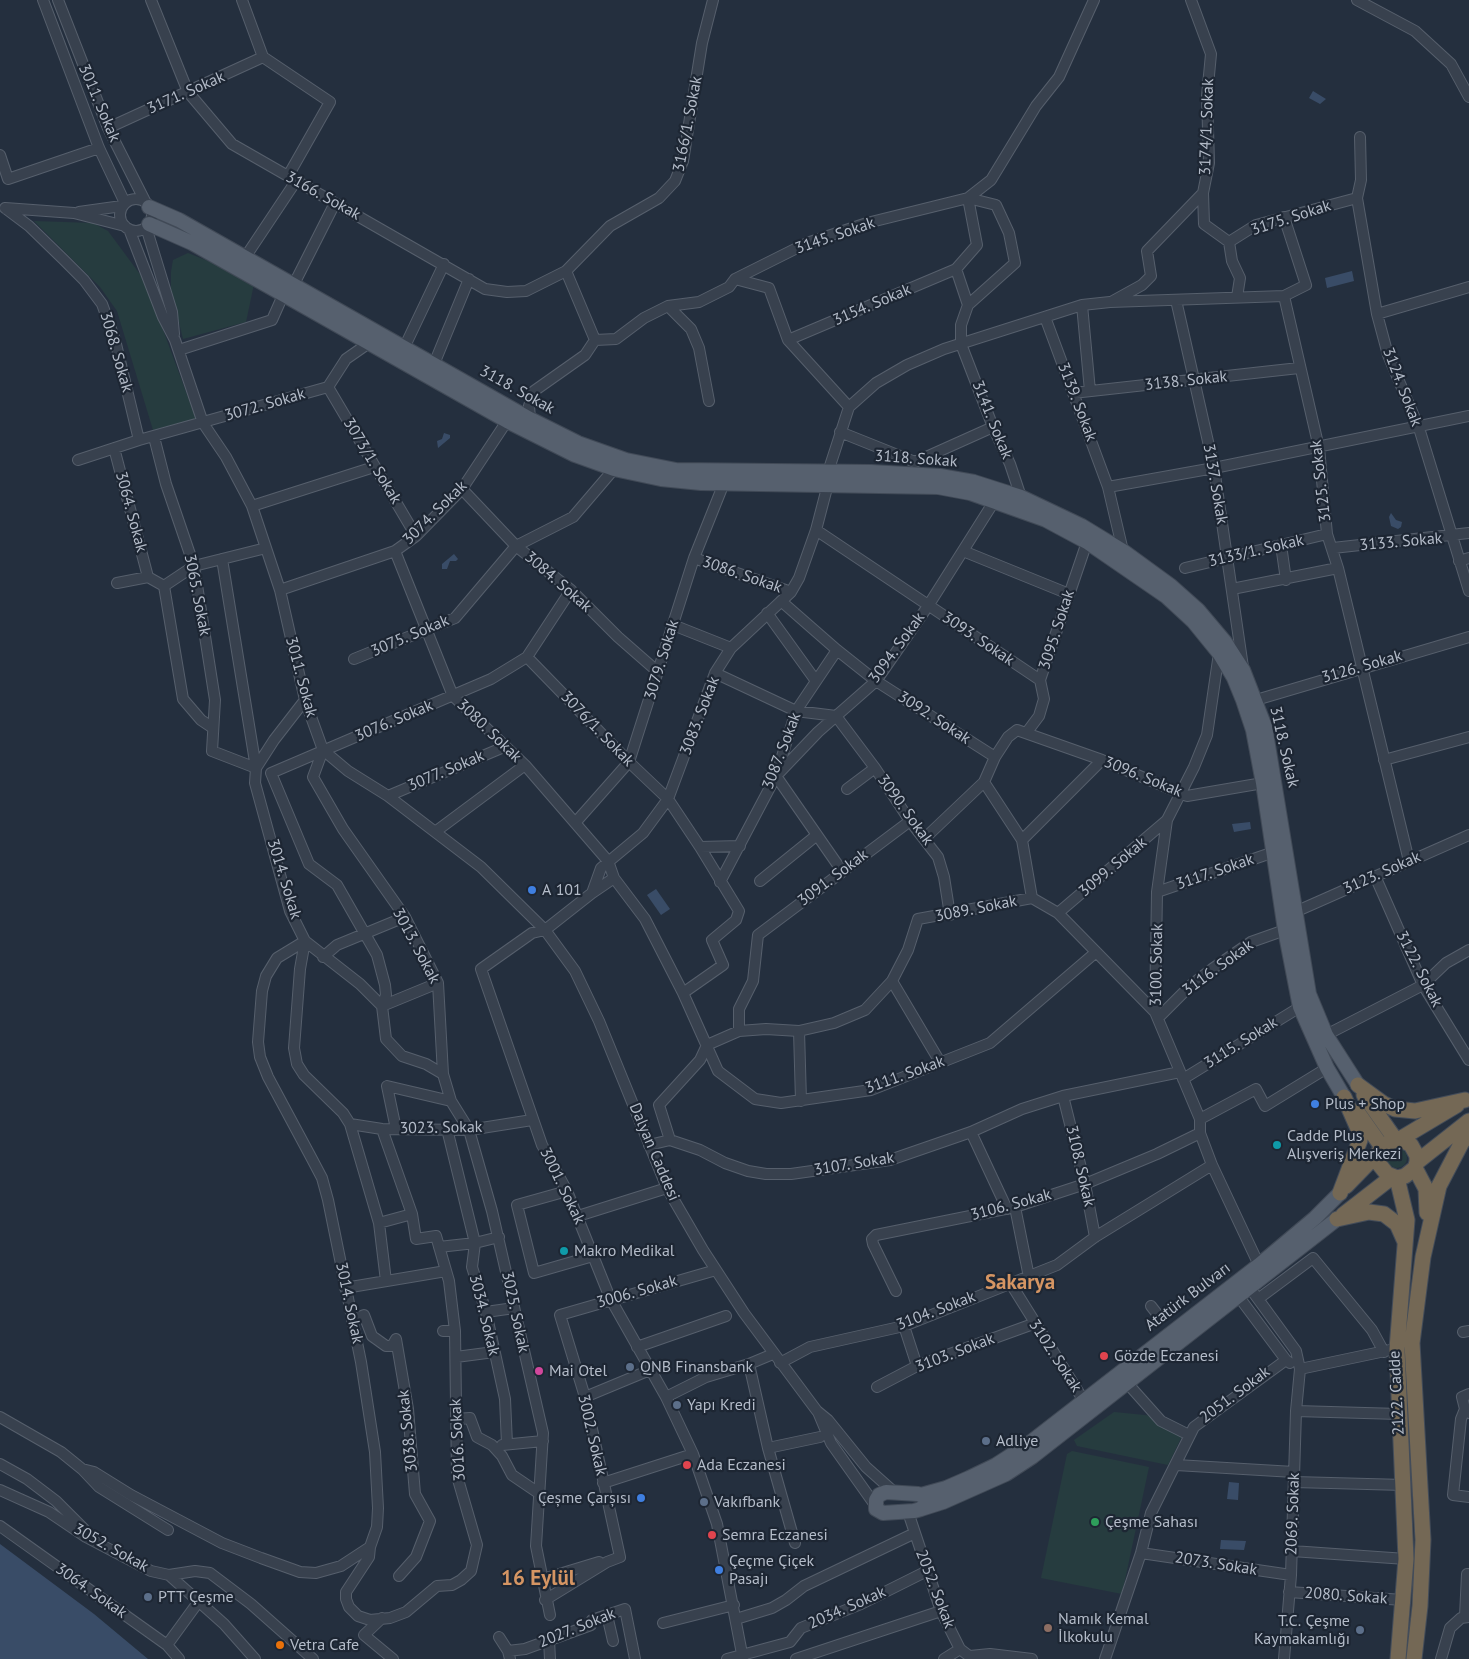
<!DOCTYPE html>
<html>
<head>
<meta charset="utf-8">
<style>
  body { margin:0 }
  canvas { display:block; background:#242f3e }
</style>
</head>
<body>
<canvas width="1469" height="1659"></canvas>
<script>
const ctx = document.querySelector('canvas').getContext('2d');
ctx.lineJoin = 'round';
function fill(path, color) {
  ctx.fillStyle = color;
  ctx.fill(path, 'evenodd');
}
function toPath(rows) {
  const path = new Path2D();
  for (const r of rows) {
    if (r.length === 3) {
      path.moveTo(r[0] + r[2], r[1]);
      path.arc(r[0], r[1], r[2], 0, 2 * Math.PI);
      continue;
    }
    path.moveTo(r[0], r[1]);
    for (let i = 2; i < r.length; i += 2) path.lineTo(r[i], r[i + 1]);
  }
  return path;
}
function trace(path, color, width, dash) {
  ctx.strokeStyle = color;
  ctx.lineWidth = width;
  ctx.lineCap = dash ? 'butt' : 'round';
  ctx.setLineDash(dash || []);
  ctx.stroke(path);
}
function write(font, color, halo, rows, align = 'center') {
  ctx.font = font + ' "PT Sans",sans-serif';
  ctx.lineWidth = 4.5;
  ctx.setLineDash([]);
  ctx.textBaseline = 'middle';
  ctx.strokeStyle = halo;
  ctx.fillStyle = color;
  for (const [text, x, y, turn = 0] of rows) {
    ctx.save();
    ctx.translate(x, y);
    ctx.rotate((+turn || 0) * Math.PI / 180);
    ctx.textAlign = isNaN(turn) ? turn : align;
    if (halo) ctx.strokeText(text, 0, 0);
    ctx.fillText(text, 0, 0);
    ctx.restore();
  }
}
const green = toPath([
  [34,221,93,223,108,231,145,281,196,419,153,430,117,311,100,287],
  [188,253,218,265,254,284,246,322,183,339,171,289,171,272,173,260],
  [1397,1158,10],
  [1114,1412,1154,1416,1164,1428,1182,1436,1168,1465,1077,1446,1074,1440],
  [1072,1451,1149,1467,1122,1594,1041,1578,1067,1454]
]);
const water = toPath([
  [1313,91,1326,99,1320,104,1309,98],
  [1352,271,1354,281,1327,288,1325,278],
  [444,433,450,435,450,438,438,448,437,441,442,439],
  [1391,513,1396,520,1402,522,1401,527,1398,529,1391,526,1389,517],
  [454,554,458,559,456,561,450,561,447,569,442,569,442,564],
  [1250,822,1251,829,1234,832,1232,824],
  [656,889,670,909,661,915,647,895],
  [1229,1482,1239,1483,1238,1500,1227,1499],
  [1221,1540,1246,1541,1244,1550,1220,1549],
  [0,1544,94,1614,148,1659,0,1659]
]);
const minor = toPath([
  [43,0,99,148,125,203],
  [58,0,108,128,146,203],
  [151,0,188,92,232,144,485,289,507,292,526,291,566,271,610,226,659,198,675,181,683,161,702,43,713,0],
  [242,0,263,57,330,102,288,176],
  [1357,0,1415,31,1451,64,1469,97],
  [108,128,263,57],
  [1360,137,1361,180,1357,198,1377,314,1388,355,1419,428,1469,591],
  [0,155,8,179,99,148],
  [1203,193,1204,224,1229,242,1256,225,1357,198],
  [136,215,16],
  [5,208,29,226,64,260,84,280,102,304,115,340,139,440,328,387],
  [5,208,74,213,125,226],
  [79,212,122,206],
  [1284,217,1306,285,1284,296],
  [146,227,172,312,174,334],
  [129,229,163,317,175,340,203,423,226,457,252,506,280,590,305,700,323,750,348,771,388,796,481,867,545,930,575,971,599,1021,667,1188,703,1250,744,1313,817,1411,828,1420,866,1467,894,1492],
  [1229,242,1232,261,1240,278,1237,297],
  [244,259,296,181],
  [956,269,968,305,961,325,961,344,993,427,1010,464,1021,497],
  [566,271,595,340],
  [735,279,769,288,788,340,849,407],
  [293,286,335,203],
  [1176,300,1214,468,1243,667],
  [1113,301,1142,285,1151,276,1147,251,1203,193,1209,163,1207,96,1211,54,1191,0],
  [1082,305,1090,391],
  [668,306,691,329,699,348,709,401],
  [1377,314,1469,287],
  [1045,317,1108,487,1123,551],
  [595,340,616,339,644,318,668,306,699,302,729,287,735,279,807,243,867,223,968,198,991,180,1036,106,1059,77,1094,0],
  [788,340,956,269,977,245,968,198,996,205,1009,233,1015,263,968,305],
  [404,348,444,264],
  [179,350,272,320,284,293],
  [434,364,469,279],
  [328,387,416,536],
  [328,387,346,359,369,343],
  [1073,393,1299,368],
  [530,419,529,406,534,391,585,355,595,340],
  [840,432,915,462,993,427],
  [154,437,166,484,194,566,215,700,212,751,256,768],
  [114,448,148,577],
  [78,460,139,440],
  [828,472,849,407,876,383,907,365,944,349,1082,305,1110,302,1284,296,1319,448,1327,534,1338,568,1409,861],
  [1108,487,1214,468,1469,416],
  [462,489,516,546,571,590,618,637,658,672],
  [252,506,374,467],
  [816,530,1040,680],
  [1281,545,1286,580],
  [1333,548,1469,533],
  [395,551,453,696,525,765,608,861,614,878],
  [963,551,1069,594],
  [694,558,791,592],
  [222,559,256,768],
  [1459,561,1469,558],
  [1185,568,1327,534],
  [117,583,148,577,164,586,194,566,266,548],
  [164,586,183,699,201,720,213,728],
  [1232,589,1338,568],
  [280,590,395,551,416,536,462,489,507,421],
  [781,601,837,650,876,681,995,757],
  [767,613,816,681],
  [673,625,731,648],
  [1219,653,1207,735,1194,767,1167,820,1157,892,1155,1012,1200,1119,1200,1133,1212,1165,1259,1265],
  [527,657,629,762,668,799,700,847],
  [354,659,455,618,516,546,573,517,614,469],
  [715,673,796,711,836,716],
  [305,700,274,740,256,768,255,783,290,911,305,941,360,984,382,1006,386,1039,402,1056,426,1064,443,1074],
  [1256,700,1469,637],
  [836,716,875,768,910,821,938,857,944,877,950,915],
  [1027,732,1039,716,1044,699,1040,680,1087,542],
  [323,750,313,777,343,829,405,917,438,983,443,1074,451,1101,469,1130,492,1211,543,1433,536,1546,550,1615],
  [1384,760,1469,737],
  [776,776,818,732,876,681,928,606,995,500],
  [776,776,842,871],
  [984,782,1022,840,1032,898],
  [847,789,875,768],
  [388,796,504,747],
  [575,823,629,762,694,558,724,483],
  [435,832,525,765],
  [925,838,984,782,995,757,1008,737,1017,730,1102,760,1187,796,1263,783],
  [1022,840,1102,760],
  [1375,876,1423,985,1469,1060],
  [760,881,817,835],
  [720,882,776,776,796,711,837,650],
  [1157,892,1274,852],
  [592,893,614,878,645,919,683,993,718,1071,755,1099,781,1103,871,1090,990,1043,1095,953],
  [1295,912,1469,835],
  [1058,913,1167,820],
  [305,941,300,969,294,1048,297,1064,304,1075,343,1113,350,1124,379,1223,386,1281],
  [323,957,337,945,405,917],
  [892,981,940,1062],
  [683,993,723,965,712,940,736,920,739,911,700,847,740,846],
  [382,1006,386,995,385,985,377,955,337,885,309,864,271,773,491,679,527,657,571,590],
  [382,1006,438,983],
  [1159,1017,1191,985,1212,969,1251,942,1285,930],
  [739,1031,739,1009,753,981,758,935,910,821],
  [799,1031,801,1101],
  [1326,1035,1423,985,1446,963,1469,950],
  [1183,1079,1300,1007],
  [1063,1096,1085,1184,1095,1237],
  [1200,1119,1256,1089,1265,1106,1327,1068],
  [350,1124,382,1129,469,1130,532,1120],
  [396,1129,387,1086,451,1101],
  [447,1129,475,1243,472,1267,486,1312,505,1399,507,1444],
  [971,1132,1007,1209],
  [670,1140,659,1105,700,1060,707,1045,739,1031,766,1029,799,1031,834,1023,865,1010,892,981,908,950,918,919,1032,898,1058,913,1155,1012],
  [670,1140,700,1150,725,1163,748,1171,766,1174,791,1174,890,1160,971,1132,1022,1109,1063,1096,1180,1072],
  [649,1145,670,1140],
  [567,1191,517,1205,534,1273,593,1256],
  [1015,1207,1029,1277],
  [578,1216,667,1188],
  [379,1223,412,1214],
  [439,1247,475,1243,499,1237],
  [1011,1284,1084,1401],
  [345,1288,446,1271],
  [1250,1288,1296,1351,1300,1369,1296,1411,1291,1575,1284,1659],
  [896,1291,873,1244,872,1239,876,1235,1015,1207,1085,1184,1157,1154,1200,1133],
  [1239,1297,1286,1360,1290,1363],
  [1258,1299,1313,1258,1372,1330,1384,1352],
  [1151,1306,1158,1315],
  [486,1312,514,1308],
  [352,1320,364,1315,372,1336,386,1346,392,1346,396,1339,408,1409,415,1494,430,1521,416,1557,399,1576],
  [904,1326,917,1366],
  [443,1331,455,1331],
  [1463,1332,1469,1331],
  [637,1347,726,1316],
  [456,1357,494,1352],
  [780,1363,810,1347,904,1326,1057,1265,1095,1237,1212,1165],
  [749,1364,768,1448,795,1543],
  [1300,1369,1390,1350],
  [1128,1384,1161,1421,1189,1435],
  [877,1387,917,1366,1033,1324],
  [1469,1394,1462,1397,1465,1409,1469,1413],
  [585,1397,650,1370],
  [666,1397,706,1377,749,1364,773,1354],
  [1465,1409,1461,1419,1453,1495,1469,1497],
  [1296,1411,1399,1414],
  [818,1412,831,1443,875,1505],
  [0,1417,61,1452,82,1469,94,1472,131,1495,222,1543,261,1558,300,1572,316,1573,341,1566,370,1547,377,1527,378,1508,375,1452,361,1362,328,1200,322,1178,312,1159,268,1077,260,1057,258,1042,262,991,266,976,277,958,305,941],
  [456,1419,470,1418,477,1437,492,1445,502,1456,512,1475,540,1494],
  [502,1445,543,1441],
  [768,1448,820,1437],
  [0,1464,27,1479,56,1501,87,1532],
  [1176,1465,1294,1472],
  [82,1469,99,1487,168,1530],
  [1294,1482,1404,1485],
  [603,1483,693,1454],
  [0,1490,49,1512,86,1537,151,1571,169,1575,224,1624,255,1659],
  [908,1512,941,1611,960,1649,973,1659],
  [0,1526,167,1645,179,1659],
  [370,1547,369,1557,346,1592,346,1599,349,1607,358,1616,370,1620,390,1618,406,1612,437,1586,452,1585,461,1580,471,1571,477,1545,457,1476,455,1331,449,1281,436,1236,416,1239,412,1214,382,1129],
  [1292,1551,1406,1559],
  [1141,1553,1291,1575],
  [169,1575,195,1571,210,1573,251,1604,313,1659],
  [543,1579,599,1562],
  [1289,1592,1403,1600],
  [545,1600,607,1562,620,1557,585,1397,560,1315,716,1270],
  [607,1615,613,1641],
  [1465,1616,1467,1574,1469,1574],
  [382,1618,364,1635,393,1659],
  [736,1619,772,1608,786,1600,804,1586,915,1533],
  [663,1623,734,1605],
  [499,1637,508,1651,510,1659],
  [549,1640,550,1659],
  [167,1645,199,1601],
  [508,1651,525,1649,591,1625,592,1620,625,1609,635,1659],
  [970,1656,990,1654,1032,1659],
  [727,1659,790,1642,801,1628,861,1604,927,1571],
  [743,1659,717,1524,693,1454,666,1397,610,1298,567,1191,542,1145,481,969,532,933,545,930,592,893,601,868,643,833,668,799,715,673,731,648,791,592,799,578,816,530,828,484],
  [796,1659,941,1611],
  [944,1659,960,1649],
  [1105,1659,1141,1553,1151,1513,1194,1427,1286,1360],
  [1441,1659,1450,1628,1461,1618,1469,1617]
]);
const major = toPath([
  [149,207,179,220,530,419,578,443,626,460,676,470,871,472,940,476,974,482,1021,497,1082,526,1123,551,1171,586,1198,610,1225,642,1243,670,1265,727,1309,994,1326,1035,1358,1085],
  [149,224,192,243,507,421,575,455,614,469,661,479,701,483,938,487,970,493,1046,520,1087,542,1167,597,1193,621,1219,653,1234,678,1243,700,1253,730,1263,783,1285,930,1300,1007,1327,1068,1344,1097],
  [886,1492,918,1494,924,1496,926,1503,921,1509,914,1511,883,1513,876,1509,876,1500,879,1495,886,1492],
  [921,1495,946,1488,969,1478,996,1465,1027,1445,1259,1265,1315,1218,1340,1193],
  [921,1509,943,1502,1006,1474,1032,1457,1337,1219]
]);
const highway = toPath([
  [1358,1085,1384,1104,1395,1109,1415,1111,1465,1100],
  [1364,1095,1395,1139],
  [1358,1113,1382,1147],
  [1400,1139,1457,1105],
  [1417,1162,1417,1156,1411,1145,1400,1139,1385,1144,1378,1158,1379,1164,1387,1174,1397,1178,1405,1176,1415,1168,1417,1162,1469,1121],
  [1415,1168,1426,1189,1427,1213],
  [1397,1178,1407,1220,1397,1349,1406,1559,1398,1659],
  [1346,1186,1379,1152],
  [1340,1193,1360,1140,1359,1131,1344,1097],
  [1343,1215,1392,1177],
  [1337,1219,1369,1212,1384,1214,1397,1224,1405,1242],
  [1414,1659,1420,1606,1423,1540,1412,1343,1423,1257,1439,1186,1462,1142,1469,1135]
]);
const markers = [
  [532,890,5,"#3f7fe0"],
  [1315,1104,5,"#3f7fe0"],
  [1277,1145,5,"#0f9aa8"],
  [564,1251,5,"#0f9aa8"],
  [1104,1356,5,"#e0444e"],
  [630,1367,5,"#5c6f8a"],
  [539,1371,5,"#d1479c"],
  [677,1405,5,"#5c6f8a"],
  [986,1441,5,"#5c6f8a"],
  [687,1465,5,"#e0444e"],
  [641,1498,5,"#3f7fe0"],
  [704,1502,5,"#5c6f8a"],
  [1095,1522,5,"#2e9e5b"],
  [712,1535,5,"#e0444e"],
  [719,1570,5,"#3f7fe0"],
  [148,1597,5,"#5c6f8a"],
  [1048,1628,5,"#8d6e63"],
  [1360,1630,5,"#5c6f8a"],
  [280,1645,5,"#e8710a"]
];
const streetNames = [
  ["3171. Sokak",186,93,-24],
  ["3011. Sokak",99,103,67],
  ["3166/1. Sokak",688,124,-79],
  ["3174/1. Sokak",1207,127,-88],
  ["3166. Sokak",323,196,29],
  ["3175. Sokak",1291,218,-18],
  ["3145. Sokak",835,236,-19],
  ["3154. Sokak",872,305,-23],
  ["3068. Sokak",116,352,74],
  ["3138. Sokak",1186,381,-6],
  ["3124. Sokak",1402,387,69],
  ["3118. Sokak",517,390,29],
  ["3139. Sokak",1077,402,69],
  ["3072. Sokak",265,405,-16],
  ["3141. Sokak",992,420,68],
  ["3118. Sokak",916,459,4],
  ["3073/1. Sokak",372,461,59],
  ["3125. Sokak",1321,481,-97],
  ["3137. Sokak",1215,484,80],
  ["3064. Sokak",131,512,75],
  ["3074. Sokak",435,513,-45],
  ["3133. Sokak",1401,542,-5],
  ["3133/1. Sokak",1256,551,-13],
  ["3086. Sokak",742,575,19],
  ["3084. Sokak",558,582,41],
  ["3065. Sokak",197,595,79],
  ["3095. Sokak",1057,630,-72],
  ["3075. Sokak",410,636,-23],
  ["3093. Sokak",978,639,34],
  ["3094. Sokak",897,648,-54],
  ["3079. Sokak",662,660,-73],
  ["3126. Sokak",1362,667,-16],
  ["3011. Sokak",301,677,75],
  ["3083. Sokak",700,716,-69],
  ["3092. Sokak",934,718,33],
  ["3076. Sokak",394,721,-23],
  ["3076/1. Sokak",597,729,46],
  ["3080. Sokak",489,731,44],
  ["3118. Sokak",1284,747,77],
  ["3087. Sokak",782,751,-69],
  ["3077. Sokak",446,771,-23],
  ["3096. Sokak",1143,777,22],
  ["3090. Sokak",905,810,54],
  ["3099. Sokak",1113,867,-40],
  ["3117. Sokak",1215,872,-19],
  ["3123. Sokak",1382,873,-24],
  ["3091. Sokak",833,878,-37],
  ["3014. Sokak",284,879,73],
  ["3089. Sokak",976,909,-11],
  ["3013. Sokak",416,946,62],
  ["3100. Sokak",1157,965,-89],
  ["3116. Sokak",1218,968,-36],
  ["3122. Sokak",1419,969,63],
  ["3115. Sokak",1241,1043,-32],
  ["3111. Sokak",905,1075,-20],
  ["3023. Sokak",441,1128,-1],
  ["Dalyan Caddesi",654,1152,67],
  ["3107. Sokak",854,1164,-9],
  ["3108. Sokak",1080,1166,77],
  ["3001. Sokak",562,1186,64],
  ["3106. Sokak",1011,1205,-15],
  ["3006. Sokak",637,1292,-16],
  ["Atatürk Bulvarı",1188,1297,-37],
  ["3014. Sokak",349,1303,78],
  ["3104. Sokak",936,1311,-21],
  ["3025. Sokak",515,1312,78],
  ["3034. Sokak",484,1315,76],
  ["3103. Sokak",955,1353,-21],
  ["3102. Sokak",1055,1356,57],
  ["2122. Cadde",1397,1393,-93],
  ["2051. Sokak",1235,1395,-37],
  ["3038. Sokak",408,1431,-96],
  ["3002. Sokak",592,1435,77],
  ["3016. Sokak",458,1440,-93],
  ["2069. Sokak",1293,1514,-88],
  ["3052. Sokak",111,1548,29],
  ["2073. Sokak",1216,1564,9],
  ["2052. Sokak",935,1589,69],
  ["3064. Sokak",91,1591,35],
  ["2080. Sokak",1346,1596,4],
  ["2034. Sokak",847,1608,-24],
  ["2027. Sokak",577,1628,-22]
];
const poiNames = [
  ["A 101",542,890],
  ["Plus + Shop",1325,1104],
  ["Cadde Plus",1287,1136],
  ["Alışveriş Merkezi",1287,1154],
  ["Makro Medikal",574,1251],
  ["Gözde Eczanesi",1114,1356],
  ["QNB Finansbank",640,1367],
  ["Mai Otel",549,1371],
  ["Yapı Kredi",687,1405],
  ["Adliye",996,1441],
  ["Ada Eczanesi",697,1465],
  ["Çeșme Çarșısı",631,1498,"right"],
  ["Vakıfbank",714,1502],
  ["Çeşme Sahası",1105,1522],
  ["Semra Eczanesi",722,1535],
  ["Çeçme Çiçek",729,1561],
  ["Pasajı",729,1579],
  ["PTT Çeşme",158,1597],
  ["Namık Kemal",1058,1619],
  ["İlkokulu",1058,1637],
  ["T.C. Çeşme",1350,1621,"right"],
  ["Kaymakamlığı",1350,1639,"right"],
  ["Vetra Cafe",290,1645]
];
const districtNames = [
  ["Sakarya",1020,1283],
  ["16 Eylül",538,1579]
];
fill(green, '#263c3f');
fill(water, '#394c67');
trace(minor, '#565f6c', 12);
trace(major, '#414a57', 16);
trace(highway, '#434c59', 17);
trace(minor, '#38414e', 10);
trace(major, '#56606e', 14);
trace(highway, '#746855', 15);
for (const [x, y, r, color] of markers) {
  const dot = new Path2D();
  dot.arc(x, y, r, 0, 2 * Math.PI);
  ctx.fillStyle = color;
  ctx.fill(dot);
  trace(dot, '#1d2633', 2);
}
write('16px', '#b4bcc9', '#1d2633', streetNames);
write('16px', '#b4bcc9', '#1d2633', poiNames, 'left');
write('bold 21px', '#d59563', '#1d2633', districtNames);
</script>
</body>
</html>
